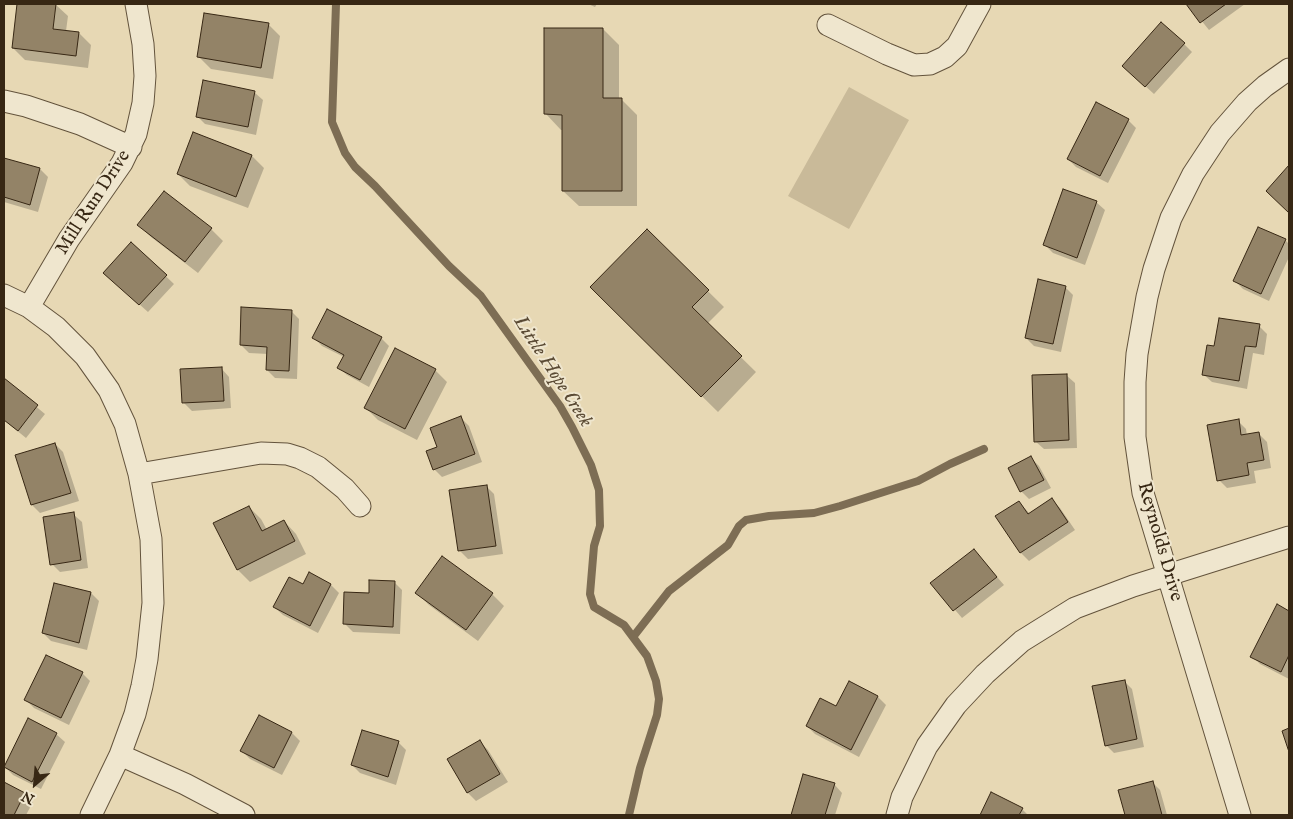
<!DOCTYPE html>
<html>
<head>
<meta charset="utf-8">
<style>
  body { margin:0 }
  #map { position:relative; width:1293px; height:819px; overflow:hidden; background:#e7d8b4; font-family:"IM FELL English",serif }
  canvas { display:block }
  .frame { position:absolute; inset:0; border:5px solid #372714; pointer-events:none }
  .north { position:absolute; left:10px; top:759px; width:50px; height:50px; -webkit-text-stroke:4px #efe6ce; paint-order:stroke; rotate:207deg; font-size:14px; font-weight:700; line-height:20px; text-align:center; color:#372714 }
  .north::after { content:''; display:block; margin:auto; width:18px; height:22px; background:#372714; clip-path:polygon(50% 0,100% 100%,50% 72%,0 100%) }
</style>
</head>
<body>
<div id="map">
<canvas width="1293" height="819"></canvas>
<div class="frame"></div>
<div class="north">N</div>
</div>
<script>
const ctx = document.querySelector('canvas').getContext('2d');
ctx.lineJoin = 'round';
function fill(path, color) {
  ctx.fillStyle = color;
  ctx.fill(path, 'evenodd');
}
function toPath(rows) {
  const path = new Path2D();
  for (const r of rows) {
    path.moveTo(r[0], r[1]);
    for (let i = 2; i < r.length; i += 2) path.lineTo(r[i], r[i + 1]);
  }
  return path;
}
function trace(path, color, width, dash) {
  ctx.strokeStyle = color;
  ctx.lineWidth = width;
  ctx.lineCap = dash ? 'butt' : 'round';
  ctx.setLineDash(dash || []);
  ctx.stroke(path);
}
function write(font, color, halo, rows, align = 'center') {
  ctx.font = font + ' "IM FELL English",serif';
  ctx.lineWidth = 4;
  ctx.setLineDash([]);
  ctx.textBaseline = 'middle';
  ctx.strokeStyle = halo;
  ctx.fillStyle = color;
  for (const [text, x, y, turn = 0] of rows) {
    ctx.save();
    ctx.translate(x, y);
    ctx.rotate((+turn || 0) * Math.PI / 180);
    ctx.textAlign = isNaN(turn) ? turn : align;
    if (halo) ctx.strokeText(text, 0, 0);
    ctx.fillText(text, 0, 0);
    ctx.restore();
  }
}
const green = toPath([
  [849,87,909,120,849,229,788,196]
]);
const shadow = toPath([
  [18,4,55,4,68,16,66,31,79,33,91,45,88,68,25,60,13,48],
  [588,4,597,4,595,7],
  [1188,4,1245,4,1209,30],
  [268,24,280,36,273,79,211,69,199,57],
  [603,29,619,45,619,99,621,99,637,115,637,206,579,206,563,191,563,130,561,130,546,114],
  [1184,44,1192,52,1154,94,1132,74],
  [254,92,263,100,256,135,205,124,197,116],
  [1128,120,1136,128,1108,183,1076,167,1068,159],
  [194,134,252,156,264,168,248,208,190,186,178,174],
  [4,160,40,169,48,177,38,212,4,202],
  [1096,202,1105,210,1085,265,1053,253,1045,245],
  [139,225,211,229,223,241,198,273,151,237],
  [1259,228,1285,240,1289,244,1289,257,1269,301,1243,289,1235,281],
  [647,231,724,307,707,324,756,372,718,412,591,287],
  [132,244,174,284,148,312,113,281],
  [1065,287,1073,295,1061,352,1034,346,1026,338],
  [291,311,299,319,297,379,275,378,267,370,268,354,249,353,241,345],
  [1259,326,1267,334,1264,355,1253,353,1247,389,1212,382,1203,374,1215,347],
  [314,338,381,338,389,346,369,387,347,375,338,367,344,357,322,346],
  [221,368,229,377,231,408,192,411,183,402],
  [435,370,447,382,417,440,378,420,366,408],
  [1066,375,1075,383,1077,448,1044,449,1035,441],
  [4,380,45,414,26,438,4,420],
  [461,418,469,426,482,462,442,477,434,469,438,448],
  [1238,421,1246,429,1247,436,1259,434,1267,442,1271,468,1254,471,1256,483,1227,488,1219,480],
  [55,444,63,452,79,501,40,513,32,505],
  [1031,458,1039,466,1051,488,1029,499,1021,491],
  [486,486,494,494,503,554,468,559,460,551],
  [1052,500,1060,508,1075,530,1029,561,1021,553,1019,502,1030,514],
  [249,507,261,519,267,530,284,521,296,534,306,554,250,582,238,570],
  [73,514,82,522,88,568,60,572,52,564],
  [974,550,1004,585,962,618,932,583],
  [394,582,402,590,400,634,353,632,345,624,370,594],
  [55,584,91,593,99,601,87,650,51,641,43,633],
  [303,585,331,585,339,593,318,633,283,615,274,607],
  [417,593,492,594,504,606,478,641,429,605],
  [1277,606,1289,612,1289,679,1260,664,1252,656],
  [82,673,90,681,69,725,34,708,26,700],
  [1124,681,1132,689,1144,747,1114,753,1106,745],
  [878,697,886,705,859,757,815,734,807,726],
  [292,733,300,741,282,775,250,759,242,751],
  [56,734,65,742,41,789,13,775,5,767],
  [398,742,406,750,396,785,360,773,352,765],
  [480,742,488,750,508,782,476,801,468,793,449,760],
  [804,776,834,784,842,793,835,815,792,815],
  [1152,782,1160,790,1167,815,1126,815,1119,791],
  [4,783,25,794,33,802,26,815,4,815],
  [992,794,1022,809,1028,815,981,815]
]);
const stream = toPath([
  [336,4,332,122,345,153,355,167,375,186,449,266,481,296,560,406,572,427,591,465,599,490,600,526,594,546,590,594,594,607,624,625,647,656,656,681,659,699,657,715,640,768,629,815],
  [633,637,669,591,728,545,739,526,746,520,769,516,814,513,840,506,918,481,950,464,984,449]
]);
const building = toPath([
  [17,4,56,4,53,29,79,32,76,56,12,48,17,4],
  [1186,4,1226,4,1200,23,1186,4],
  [204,13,269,23,261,68,197,57,204,13],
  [1161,22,1185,43,1145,87,1122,66,1161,22],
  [544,28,603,28,603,98,622,98,622,191,562,191,562,115,544,114,544,28],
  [203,80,255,91,248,127,196,117,203,80],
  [1096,102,1129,119,1100,176,1067,159,1096,102],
  [193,132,252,155,236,197,177,174,193,132],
  [4,158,40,168,30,205,4,197,4,158],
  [1289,165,1289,213,1266,191,1289,165],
  [1063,189,1097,201,1077,258,1043,245,1063,189],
  [164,191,212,228,185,262,137,225,164,191],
  [1258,227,1286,239,1261,294,1233,281,1258,227],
  [647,229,709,290,692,307,742,356,701,397,590,287,647,229],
  [131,242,167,275,139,305,103,273,131,242],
  [1038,279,1066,286,1053,344,1025,338,1038,279],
  [241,307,292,310,289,371,266,370,267,347,240,345,241,307],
  [327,309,382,337,360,380,337,368,344,355,312,338,327,309],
  [1219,318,1260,324,1256,347,1245,346,1239,381,1202,375,1207,345,1214,346,1219,318],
  [395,348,436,369,405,429,364,408,395,348],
  [222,367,224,401,182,403,180,369,222,367],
  [1067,374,1069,440,1034,442,1032,375,1067,374],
  [4,378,38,405,18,431,4,420,4,378],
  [461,416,475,454,433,470,426,451,437,447,430,428,461,416],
  [1239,419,1241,435,1259,432,1264,460,1247,463,1249,475,1217,481,1207,425,1239,419],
  [55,443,71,493,31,505,15,455,55,443],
  [1031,456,1044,480,1020,492,1008,468,1031,456],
  [487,485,496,546,458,551,449,490,487,485],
  [1052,498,1068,522,1020,553,995,516,1019,501,1028,514,1052,498],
  [249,506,262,531,284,520,295,541,237,570,213,523,249,506],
  [74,512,81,560,50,565,43,517,74,512],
  [974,549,997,577,953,611,930,583,974,549],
  [442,556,493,593,466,630,415,593,442,556],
  [309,572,331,584,310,626,273,607,289,577,303,584,309,572],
  [369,580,395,581,393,627,343,624,344,592,369,593,369,580],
  [54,583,91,592,79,643,42,633,54,583],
  [1277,604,1289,611,1289,655,1281,672,1250,657,1277,604],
  [46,655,83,672,61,718,24,700,46,655],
  [1125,680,1137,739,1105,746,1092,686,1125,680],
  [849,681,878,696,851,750,806,726,820,698,836,706,849,681],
  [259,715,292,732,274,768,240,751,259,715],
  [28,718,57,733,32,782,4,767,28,718],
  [1289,728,1289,752,1282,731,1289,728],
  [362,730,399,741,388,777,351,765,362,730],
  [480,740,500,774,467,793,447,759,480,740],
  [803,774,835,783,825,815,791,815,803,774],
  [1153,781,1162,815,1125,815,1118,790,1153,781],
  [4,782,25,793,14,815,4,815,4,782],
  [991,792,1023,808,1019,815,980,815,991,792]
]);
const minor = toPath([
  [828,25,887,54,914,65,930,64,945,57,957,46,980,4],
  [4,101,26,106,80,124,131,147],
  [4,295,29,307,56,327,85,356,109,390,125,424,139,474,151,539,153,603,147,659,142,686,135,714,120,755,91,815],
  [29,307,69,239,122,163,136,134,143,103,145,76,143,44,136,4],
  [139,474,261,453,287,454,300,458,318,467,345,489,360,506],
  [120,755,185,784,244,815],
  [897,815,902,797,927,746,956,705,985,674,1022,641,1075,608,1133,586,1289,537],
  [1240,815,1143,493,1135,437,1135,382,1137,354,1147,297,1154,269,1171,218,1193,174,1220,133,1247,102,1265,86,1289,69]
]);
const streetNames = [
  ["Mill Run Drive",94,203,-57],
  ["Reynolds Drive",1159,542,74]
];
const waterNames = [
  ["Little Hope Creek",552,372,57]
];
fill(green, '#c9ba99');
fill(shadow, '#0003');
trace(stream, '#7d6d54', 8);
fill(building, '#938367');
trace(building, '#372714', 1);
trace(minor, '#63533c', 23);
trace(minor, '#efe6ce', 21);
write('19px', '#372714', '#efe6ce', streetNames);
write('italic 20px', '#5a4a34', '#efe6ce', waterNames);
</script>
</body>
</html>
